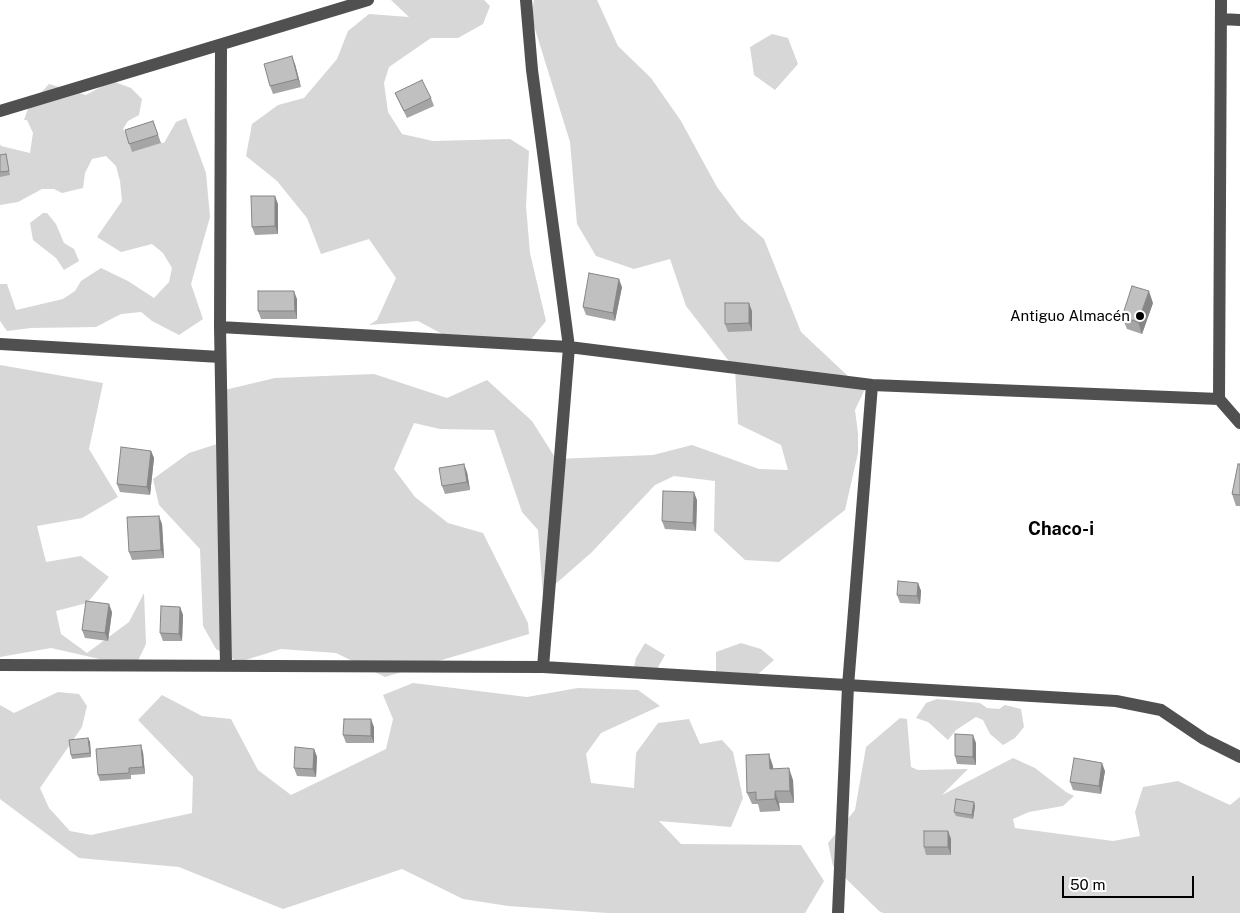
<!DOCTYPE html>
<html>
<head>
<meta charset="utf-8">
<style>
  body { margin:0 }
  #map { position:relative; width:1240px; height:913px; overflow:hidden; background:#fff; font-family:"Public Sans",sans-serif }
  canvas { display:block }
  .scale { position:absolute; left:1062px; top:876px; width:132px; height:22px; box-sizing:border-box; border:2px solid #000; border-top:0; padding-left:6px; font-size:15px; line-height:18px; white-space:nowrap; color:#000; -webkit-text-stroke:4px #fff; paint-order:stroke }
</style>
</head>
<body>
<div id="map">
<canvas width="1240" height="913"></canvas>
<div class="scale">50 m</div>
</div>
<script>
const ctx = document.querySelector('canvas').getContext('2d');
ctx.lineJoin = 'round';
function fill(path, color) {
  ctx.fillStyle = color;
  ctx.fill(path, 'evenodd');
}
function toPath(rows) {
  const path = new Path2D();
  for (const r of rows) {
    path.moveTo(r[0], r[1]);
    for (let i = 2; i < r.length; i += 2) path.lineTo(r[i], r[i + 1]);
  }
  return path;
}
function trace(path, color, width, dash) {
  ctx.strokeStyle = color;
  ctx.lineWidth = width;
  ctx.lineCap = dash ? 'butt' : 'round';
  ctx.setLineDash(dash || []);
  ctx.stroke(path);
}
function write(font, color, halo, rows, align = 'center') {
  ctx.font = font + ' "Public Sans",sans-serif';
  ctx.lineWidth = 4.5;
  ctx.setLineDash([]);
  ctx.textBaseline = 'middle';
  ctx.strokeStyle = halo;
  ctx.fillStyle = color;
  for (const [text, x, y, turn = 0] of rows) {
    ctx.save();
    ctx.translate(x, y);
    ctx.rotate((+turn || 0) * Math.PI / 180);
    ctx.textAlign = isNaN(turn) ? turn : align;
    if (halo) ctx.strokeText(text, 0, 0);
    ctx.fillText(text, 0, 0);
    ctx.restore();
  }
}
const green = toPath([
  [391,0,484,0,490,6,483,24,458,38,431,38,389,67,384,83,388,112,402,134,433,141,510,139,529,151,526,206,530,253,546,321,528,343,444,335,418,321,369,325,377,320,396,278,369,239,321,254,307,218,277,181,246,156,252,124,278,105,304,98,337,59,348,31,369,14,409,17],
  [534,0,597,0,618,46,651,78,681,121,717,187,741,219,764,239,801,332,864,391,855,410,858,433,858,453,845,510,779,562,745,560,714,531,715,481,674,476,655,485,592,552,543,595,538,530,522,512,494,430,440,429,414,423,394,469,415,497,448,523,483,533,528,623,529,634,385,677,336,653,281,649,239,662,216,649,203,626,200,549,159,505,153,479,189,453,217,444,216,392,275,378,374,374,447,398,487,380,532,421,556,459,653,455,692,445,759,469,788,470,781,445,738,424,735,369,686,306,670,259,634,269,596,256,577,224,570,142,531,16],
  [772,34,788,38,798,64,775,90,754,75,750,47],
  [112,81,131,88,142,99,139,115,128,121,123,129,130,141,164,143,176,122,186,118,206,173,210,217,191,284,203,319,179,335,152,321,141,312,121,314,96,327,31,328,7,331,0,321,0,284,7,284,16,310,63,299,75,291,81,281,101,268,128,281,154,298,169,282,172,268,163,253,152,244,121,252,97,237,122,201,120,181,116,166,106,156,92,159,85,173,83,188,62,193,54,189,42,189,18,202,0,205,0,144,1,146,30,153,33,133,27,120,24,120,29,106,49,84,86,95],
  [43,213,47,213,56,224,64,243,74,249,79,261,64,270,56,258,33,240,30,223],
  [0,365,103,383,89,449,118,497,82,518,37,526,46,562,81,556,109,577,87,603,56,611,61,634,87,653,129,622,144,593,146,644,135,667,51,648,0,657],
  [645,643,665,655,657,669,634,667,636,658],
  [741,643,761,649,774,660,757,675,716,672,716,652],
  [413,683,527,697,578,688,638,690,660,706,601,733,586,754,591,783,634,788,636,753,658,723,689,719,700,744,722,740,733,752,743,798,731,827,659,821,681,844,801,845,824,881,805,913,607,913,508,906,463,899,402,869,283,909,179,867,79,858,0,799,0,705,14,713,58,692,79,694,87,706,82,727,40,788,49,808,70,831,91,835,192,813,193,777,138,720,162,695,202,716,231,719,258,770,291,795,386,749,393,719,383,695],
  [937,699,980,703,987,708,999,709,1005,705,1021,709,1024,727,1015,738,1003,745,990,734,983,720,976,717,956,730,948,740,928,722,916,718,926,703],
  [900,718,907,719,911,767,918,770,968,769,942,795,1013,758,1035,768,1066,792,1074,796,1063,806,1029,812,1013,819,1015,828,1113,841,1140,836,1135,812,1143,787,1178,781,1230,805,1240,797,1240,913,883,913,879,911,833,866,828,843,855,810,866,747]
]);
const minor = toPath([
  [526,0,532,70,569,347,543,667],
  [1221,0,1219,399,1240,423],
  [1221,19,1240,20],
  [221,45,220,327,226,666],
  [0,111,368,0],
  [220,327,569,347,872,385,1219,399],
  [0,344,220,357],
  [0,665,543,667,1116,701,1161,710,1204,739,1240,757],
  [838,913,848,686,872,385]
]);
const wall = toPath([
  [295,64,301,87,273,94,270,86],
  [395,93,431,98,434,106,407,118],
  [153,121,161,143,132,152,125,130],
  [6,154,10,175,0,177,0,155],
  [278,204,278,234,255,235,252,227],
  [622,287,615,321,586,315,583,307],
  [297,299,297,319,261,319,258,311],
  [1153,303,1142,334,1127,329,1122,317],
  [752,311,752,331,728,332,725,324],
  [151,451,154,458,150,495,120,492,117,484],
  [1240,464,1240,506,1236,506,1232,494],
  [467,472,470,490,445,494,442,486],
  [697,500,696,531,665,529,662,521],
  [162,524,164,558,132,560,129,552],
  [918,583,921,591,920,604,900,603,897,595],
  [180,607,183,615,182,641,163,641,160,633],
  [112,612,108,641,85,638,82,630],
  [374,727,374,743,346,743,343,735],
  [88,738,90,742,91,757,72,759,71,755],
  [976,743,976,765,957,764,955,756],
  [314,749,317,757,316,777,297,776,294,768],
  [143,752,145,774,131,775,131,779,100,781,98,775],
  [773,766,773,769,793,780,794,803,779,803,780,811,760,812,758,804,752,804,747,793],
  [1105,771,1101,794,1073,790,1070,782],
  [975,806,973,819,956,816,954,812],
  [948,831,951,839,951,855,926,855,924,847]
]);
const shadedWall = toPath([
  [292,56,295,64,301,87,298,79],
  [275,196,278,204,278,234,275,226],
  [619,279,622,287,615,321,613,313],
  [294,291,297,299,297,319,295,311],
  [1149,291,1153,303,1142,334,1138,322],
  [749,303,752,311,752,331,749,323],
  [151,451,154,458,150,495,147,487],
  [464,464,467,472,470,490,467,482],
  [694,492,697,500,696,531,693,523],
  [159,516,162,524,164,558,161,550],
  [918,583,921,591,920,604,917,596],
  [109,604,112,612,108,641,105,633],
  [180,607,183,615,182,641,179,634],
  [371,719,374,727,374,743,371,736],
  [973,735,976,743,976,765,973,757],
  [88,738,90,742,91,757,90,753],
  [141,745,143,752,145,774,143,767],
  [314,749,317,757,316,777,313,769],
  [769,754,773,766,774,780,770,769],
  [1102,763,1105,771,1101,794,1099,786],
  [789,768,793,780,794,803,790,791],
  [775,791,779,803,780,811,775,799],
  [974,802,975,806,973,819,972,815],
  [948,831,951,839,951,855,948,847]
]);
const building = toPath([
  [292,56,298,79,270,86,264,64,292,56],
  [422,80,431,98,404,111,395,93,422,80],
  [153,121,158,135,129,144,125,130,153,121],
  [6,154,9,171,0,172,0,155,6,154],
  [251,196,275,196,275,226,252,227,251,196],
  [589,273,619,279,613,313,583,307,589,273],
  [1132,286,1149,291,1138,322,1122,317,1132,286],
  [258,291,294,291,295,311,258,311,258,291],
  [725,303,749,303,749,323,725,324,725,303],
  [121,447,151,451,147,487,117,484,121,447],
  [464,464,467,482,442,486,439,468,464,464],
  [1238,464,1240,464,1240,495,1232,494,1238,464],
  [663,491,694,492,693,523,662,521,663,491],
  [159,516,161,550,129,552,127,517,159,516],
  [898,581,918,583,917,596,897,595,898,581],
  [86,601,109,604,105,633,82,630,86,601],
  [161,606,180,607,179,634,160,633,161,606],
  [344,719,371,719,371,736,343,735,344,719],
  [955,734,973,735,973,757,955,756,955,734],
  [88,738,90,753,71,755,69,740,88,738],
  [141,745,143,767,129,768,129,773,98,775,96,749,141,745],
  [295,747,314,749,313,769,294,768,295,747],
  [769,754,770,769,789,768,790,791,775,791,775,799,756,800,756,792,747,793,746,755,769,754],
  [1074,758,1102,763,1099,786,1070,782,1074,758],
  [956,799,974,802,972,815,954,812,956,799],
  [924,831,948,831,948,847,924,847,924,831]
]);
const markers = [
  [1140,316,5,"#000"]
];
const poiNames = [
  ["Antiguo Almacén",1130,316]
];
const quarterNames = [
  ["Chaco-i",1061,529]
];
fill(green, '#d7d7d7');
trace(minor, '#505050', 12);
fill(wall, '#a5a5a5');
fill(shadedWall, '#868686');
fill(building, '#c0c0c0');
trace(building, '#868686', 1);
for (const [x, y, r, color] of markers) {
  const dot = new Path2D();
  dot.arc(x, y, r, 0, 2 * Math.PI);
  ctx.fillStyle = color;
  ctx.fill(dot);
  trace(dot, '#fff', 2);
}
write('15px', '#000', '#fff', poiNames, 'right');
write('bold 18px', '#000', '#fff', quarterNames);
</script>
</body>
</html>
